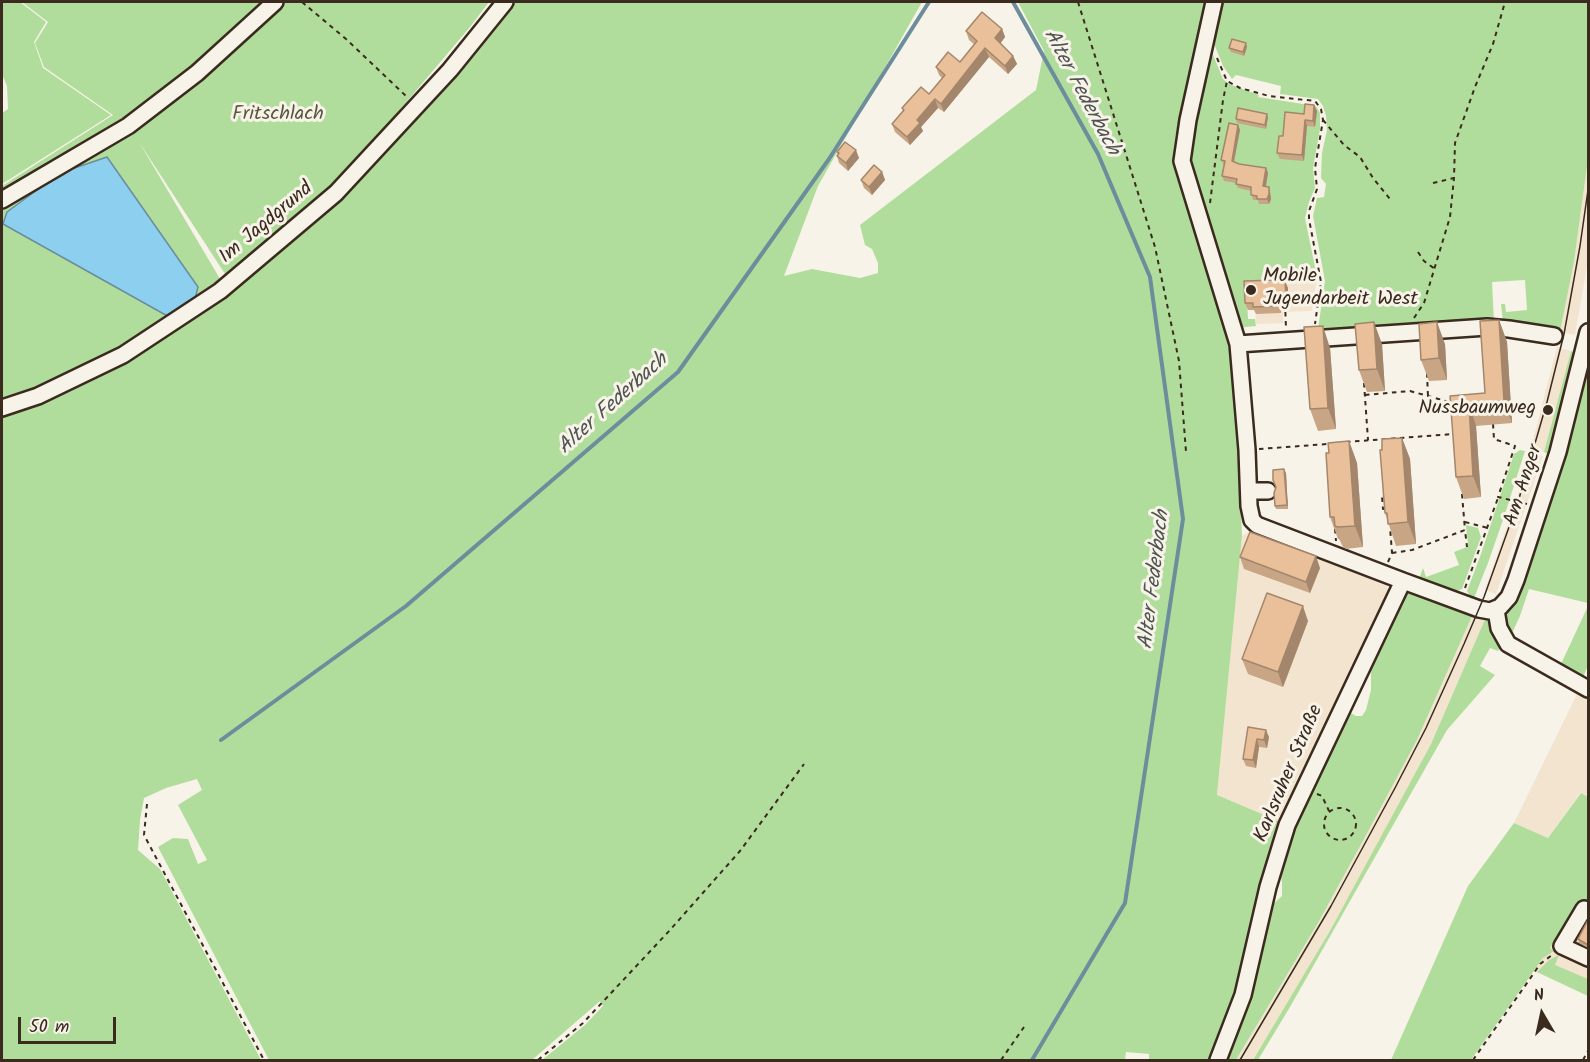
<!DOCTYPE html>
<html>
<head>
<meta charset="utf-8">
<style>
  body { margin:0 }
  #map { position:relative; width:1590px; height:1062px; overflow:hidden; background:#f7f3e8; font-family:Kalam,sans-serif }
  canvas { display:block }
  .frame { position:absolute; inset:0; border:3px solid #3b2a1e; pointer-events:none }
  .north { position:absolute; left:1512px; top:984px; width:60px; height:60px; -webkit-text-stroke:4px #f7f3e8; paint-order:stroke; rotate:351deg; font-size:16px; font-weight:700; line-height:24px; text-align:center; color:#3b2a1e }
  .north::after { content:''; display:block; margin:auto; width:21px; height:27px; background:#3b2a1e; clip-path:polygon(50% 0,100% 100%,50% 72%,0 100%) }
  .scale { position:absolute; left:18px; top:1017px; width:98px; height:27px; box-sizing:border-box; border:3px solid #3b2a1e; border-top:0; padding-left:8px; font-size:18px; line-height:21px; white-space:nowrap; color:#3b2a1e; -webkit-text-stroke:4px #f7f3e8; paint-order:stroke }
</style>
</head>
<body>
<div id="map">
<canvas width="1590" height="1062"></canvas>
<div class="frame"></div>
<div class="north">N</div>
<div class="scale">50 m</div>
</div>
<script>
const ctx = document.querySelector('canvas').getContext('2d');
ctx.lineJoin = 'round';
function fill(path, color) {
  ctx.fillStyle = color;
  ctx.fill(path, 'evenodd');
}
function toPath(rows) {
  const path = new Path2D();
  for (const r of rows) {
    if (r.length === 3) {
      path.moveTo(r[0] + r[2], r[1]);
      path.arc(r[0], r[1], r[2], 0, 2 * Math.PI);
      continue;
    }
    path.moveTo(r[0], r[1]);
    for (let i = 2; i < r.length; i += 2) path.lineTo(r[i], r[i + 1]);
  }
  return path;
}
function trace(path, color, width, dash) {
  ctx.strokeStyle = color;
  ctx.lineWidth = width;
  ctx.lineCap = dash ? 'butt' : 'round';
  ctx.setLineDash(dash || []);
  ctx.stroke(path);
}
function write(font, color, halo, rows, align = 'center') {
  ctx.font = font + ' Kalam,sans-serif';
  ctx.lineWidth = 6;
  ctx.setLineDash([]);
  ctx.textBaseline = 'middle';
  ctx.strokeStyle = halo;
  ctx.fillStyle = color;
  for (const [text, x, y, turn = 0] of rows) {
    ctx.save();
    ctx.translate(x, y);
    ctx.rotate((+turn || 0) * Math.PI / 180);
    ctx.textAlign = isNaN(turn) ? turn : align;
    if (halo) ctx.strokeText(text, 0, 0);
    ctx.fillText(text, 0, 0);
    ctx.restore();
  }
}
const built = toPath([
  [1588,159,1588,261,1575,335,1560,332,1574,262],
  [1317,277,1312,311,1283,312,1283,323,1256,324,1254,280],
  [1557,347,1571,351,1544,452,1531,448],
  [1531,452,1543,456,1496,594,1485,590,1519,491],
  [1251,531,1382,579,1392,595,1283,823,1217,796,1242,536],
  [1473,614,1486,617,1431,744,1378,844,1331,929,1253,1060,1236,1060,1318,923,1364,839,1417,740],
  [1579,690,1588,695,1588,797,1580,793,1548,838,1514,823],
  [1588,847,1588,996,1534,971,1543,958]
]);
const green = toPath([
  [2,2,20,2,46,22,34,42,43,68,111,115,2,184,2,113,8,109,7,86,2,74],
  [22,2,489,2,470,27,342,178,227,277,139,142,229,294,339,198,446,87,511,2,922,2,818,186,784,276,812,269,860,278,878,273,878,263,872,249,865,245,860,225,1036,90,1044,51,1018,2,1205,2,1175,138,1174,160,1232,344,1238,441,1242,536,1217,795,1283,823,1238,989,1212,1060,1149,1060,1149,1054,1126,1052,1125,1060,542,1060,585,1025,603,1006,600,1001,532,1060,269,1060,158,847,173,838,188,839,198,864,207,860,178,805,202,790,197,779,166,788,144,798,140,820,138,850,160,869,261,1060,2,1060,2,186,113,115,44,67,35,43,48,22],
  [1217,2,1588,2,1588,159,1574,262,1560,332,1503,322,1501,304,1505,304,1506,312,1527,310,1525,280,1492,282,1494,322,1324,334,1318,329,1325,281,1313,216,1317,198,1324,197,1326,184,1321,178,1322,153,1327,130,1326,116,1323,106,1318,99,1280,94,1281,86,1236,75,1232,79,1223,66,1213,41,1211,30],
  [1211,50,1223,79,1229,84,1259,95,1258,97,1316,106,1320,113,1320,129,1313,168,1315,188,1309,202,1305,218,1317,277,1246,281,1248,319,1255,319,1256,326,1236,328,1186,162],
  [1571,351,1575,353,1539,496,1536,495,1548,454,1544,452],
  [1588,361,1588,603,1529,589,1520,616,1512,633,1519,642,1509,636,1503,614],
  [1520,450,1525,451,1504,517,1488,563,1474,598,1470,596,1467,591,1481,554,1514,454],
  [1466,525,1478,528,1481,537,1462,589,1456,591,1419,579,1423,568,1426,577,1459,565,1454,552,1467,547,1468,544],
  [1411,592,1473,614,1417,740,1364,839,1318,923,1236,1060,1222,1060,1266,919,1272,905,1282,896,1282,882,1279,868,1292,825,1314,787,1320,765,1349,712,1356,716,1362,716,1366,710,1371,690,1371,659,1403,596],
  [1588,606,1588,665,1582,680,1549,662,1550,659,1561,664],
  [1486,617,1490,618,1502,641,1498,651,1490,648,1480,666,1495,675,1447,730,1290,1007,1258,1060,1253,1060,1331,929,1431,744],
  [1581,793,1588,797,1588,901,1586,900,1581,906,1576,904,1550,948,1554,951,1543,958,1471,1060,1391,1060,1468,886,1514,823,1548,838],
  [1559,955,1555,965,1588,979,1588,996,1537,972,1549,960]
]);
const water = toPath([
  [107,157,198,287,194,303,171,318,3,224,7,212,60,173,107,157]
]);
const stream = toPath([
  [1013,2,1098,154,1150,277,1183,519,1125,903,1032,1060],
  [221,740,406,606,678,372,829,159,929,2]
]);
const path = toPath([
  [302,2,346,39,406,96],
  [1078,2,1155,247,1179,361,1186,452],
  [1217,58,1227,81,1240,88,1269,96,1315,101,1321,109,1323,120,1315,168,1317,189,1309,211,1309,219,1321,282,1315,324],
  [1323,120,1344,145,1360,157,1373,178,1390,199],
  [1433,183,1454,178,1455,143,1475,87,1493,44,1505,2],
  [1210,203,1223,100,1227,81],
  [1418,252,1424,261,1435,269],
  [1285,303,1286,328],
  [1414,318,1424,303,1450,217,1454,178],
  [1427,373,1428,397],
  [1364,383,1368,440],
  [1365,395,1410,391,1453,403],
  [1493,424,1494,439,1515,446,1498,497,1527,504],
  [1346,442,1454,434],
  [1259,449,1328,444],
  [1462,494,1465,530],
  [1330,503,1330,513,1332,513],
  [1385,509,1383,509,1382,496,1386,496],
  [1465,522,1488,528],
  [1335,529,1336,541],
  [1392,553,1412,550,1465,530,1467,547],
  [1388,562,1392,553,1390,527],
  [1465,588,1498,498],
  [1317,794,1322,796,1329,811],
  [147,804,144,835,264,1060],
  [1340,824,16],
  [538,1060,583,1023,670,930,740,851,804,764],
  [1001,1060,1024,1027],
  [1473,1060,1534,973,1540,964,1552,955],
  [1583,1060,1588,1051]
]);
const minor = toPath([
  [1214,2,1188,120,1182,161,1238,344,1247,450,1249,506,1252,520,1257,525,1403,581,1479,609,1490,611,1500,607,1509,597,1516,580,1558,452,1588,332],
  [2,200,128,126,197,73,275,2],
  [1238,344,1487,327,1509,329,1554,336],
  [2,408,38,396,123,355,220,291,336,193,450,70,505,2],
  [1249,491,1268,491],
  [1496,610,1499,628,1508,644,1588,689],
  [1584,909,1562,946,1588,958],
  [1218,1060,1243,995,1268,887,1287,825,1403,581]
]);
const tram = toPath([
  [1240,1060,1331,906,1395,788,1426,728,1464,644,1484,597,1518,502,1547,402,1564,334,1580,246,1588,190]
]);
const wall = toPath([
  [1002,29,1005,37,1000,43,1013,56,1017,64,1008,74,989,57,944,112,938,108,921,127,923,131,910,145,895,132,892,124,903,111,902,108,929,94,942,78,939,75,936,67,960,62,975,45,969,40,966,31],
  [1246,43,1247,47,1244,56,1231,52,1229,48],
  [1314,105,1317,111,1315,127,1307,126,1304,161,1280,159,1277,153,1283,136,1304,114],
  [1268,117,1266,129,1237,123,1236,119],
  [1238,125,1240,130,1234,162,1239,164,1266,168,1268,173,1266,186,1269,187,1270,192,1271,199,1269,204,1259,204,1258,200,1253,200,1251,191,1238,188,1236,183,1224,181,1222,176,1224,165,1221,160],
  [837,152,859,158,848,171,839,163,837,156,838,154],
  [882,172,885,180,872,195,864,188,861,180],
  [1278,282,1288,288,1288,304,1280,304,1281,313,1256,314,1254,310,1248,310,1245,303],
  [1499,320,1507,342,1512,423,1476,426,1481,497,1464,499,1456,477,1450,396,1485,393],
  [1382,344,1385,391,1367,392,1359,370],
  [1445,344,1447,380,1429,381,1421,360],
  [1330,348,1336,429,1318,431,1310,409],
  [1402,438,1410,459,1416,544,1396,546,1385,513,1382,450],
  [1349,441,1357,463,1363,547,1346,549,1343,547,1339,539,1338,539,1330,517,1329,453],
  [1286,473,1288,509,1276,509,1275,506,1276,487],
  [1240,557,1320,568,1310,593,1244,569],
  [1308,621,1283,687,1248,674,1242,659],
  [1248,727,1269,737,1267,748,1259,747,1256,768,1246,766,1243,759],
  [1588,920,1588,948,1579,943,1578,939]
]);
const shadedWall = toPath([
  [1002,29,1005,37,998,47,995,38],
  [1246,43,1247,47,1244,56,1243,52],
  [985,48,989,57,944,112,941,104],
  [1013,56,1017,64,1008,74,1005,66],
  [935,99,938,108,921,127,923,131,910,145,907,137,917,120],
  [1314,105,1317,111,1315,127,1313,121],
  [1267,114,1268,117,1266,129,1265,125],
  [1305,120,1307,126,1304,161,1302,155],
  [1238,125,1240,130,1233,166,1232,161],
  [856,150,859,158,848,171,846,163],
  [1266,168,1268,173,1265,191,1263,186],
  [882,172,885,180,872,195,869,187],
  [1269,187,1270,192,1271,199,1269,204,1267,199],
  [1285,281,1288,288,1288,304,1286,297],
  [1278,297,1280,304,1281,313,1278,306],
  [1499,320,1507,342,1512,423,1504,401],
  [1374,322,1382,344,1385,391,1377,369],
  [1437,322,1445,344,1447,380,1439,358],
  [1323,326,1330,348,1336,429,1328,408],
  [1469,404,1476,426,1481,497,1473,476],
  [1402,438,1410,459,1416,544,1408,522],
  [1349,441,1357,463,1363,547,1355,526],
  [1284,469,1286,473,1288,509,1287,505],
  [1316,556,1320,568,1310,593,1306,582],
  [1303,606,1308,621,1283,687,1278,672],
  [1266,730,1269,737,1267,748,1264,740],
  [1257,739,1259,747,1256,768,1253,760]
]);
const building = toPath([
  [982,12,1002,29,995,38,1013,56,1005,66,985,48,941,104,935,99,917,120,920,123,907,137,892,124,904,110,902,108,921,87,929,94,945,75,936,67,948,52,960,62,977,41,966,31,982,12],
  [1232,39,1246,43,1243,52,1229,48,1232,39],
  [1305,104,1314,105,1313,121,1305,120,1302,155,1277,153,1279,136,1283,136,1285,112,1304,114,1305,104],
  [1238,108,1267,114,1265,125,1236,119,1238,108],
  [1229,123,1238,125,1232,161,1239,164,1266,168,1263,186,1269,187,1269,194,1267,199,1257,199,1257,196,1251,195,1251,187,1236,184,1237,179,1222,176,1225,161,1221,160,1229,123],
  [845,142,856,150,846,163,837,156,839,153,837,152,845,142],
  [874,165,882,172,869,187,861,180,874,165],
  [1277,280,1277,282,1285,281,1286,297,1278,297,1278,306,1253,307,1253,303,1245,303,1244,281,1277,280],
  [1499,320,1504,401,1469,404,1473,476,1456,477,1450,396,1485,393,1480,321,1499,320],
  [1374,322,1377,369,1359,370,1355,324,1374,322],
  [1437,322,1439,358,1421,360,1419,324,1437,322],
  [1323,326,1328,408,1310,409,1304,327,1323,326],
  [1402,438,1408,522,1388,524,1387,513,1385,513,1380,450,1382,450,1382,439,1402,438],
  [1349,441,1355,526,1338,527,1335,526,1334,517,1330,517,1326,453,1329,453,1328,443,1349,441],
  [1284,469,1287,505,1275,506,1274,493,1276,487,1273,480,1273,470,1284,469],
  [1250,532,1316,556,1306,582,1240,557,1250,532],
  [1267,593,1303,606,1278,672,1242,659,1267,593],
  [1248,727,1266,730,1264,740,1257,739,1253,760,1243,759,1248,727],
  [1588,920,1588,945,1578,939,1588,920]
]);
const markers = [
  [1251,290,6,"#3b2a1e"],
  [1548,410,6,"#3b2a1e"]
];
const parkNames = [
  ["Fritschlach",278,116]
];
const streetNames = [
  ["Im Jagdgrund",267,224,-40],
  ["Am Anger",1525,486,-72],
  ["Karlsruher Straße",1290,774,-67]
];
const poiNames = [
  ["Mobile",1263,278],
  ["Jugendarbeit West",1263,301],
  ["Nussbaumweg",1536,410,"right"]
];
const waterNames = [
  ["Alter Federbach",1080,93,62],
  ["Alter Federbach",614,405,-42],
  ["Alter Federbach",1156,580,-83]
];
fill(built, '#f3e4d0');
fill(green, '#b1dd9c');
fill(water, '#8ccfee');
trace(water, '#6c8d9b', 1.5);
trace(stream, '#6c8d9b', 4);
trace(minor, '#3b2a1e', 20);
trace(path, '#3b2a1e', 2, [4.5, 4.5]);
trace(minor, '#f7f3e8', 15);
trace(tram, '#3b2a1e', 1.5);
fill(wall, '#c8a584');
fill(shadedWall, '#a3866b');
fill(building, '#e9c099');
trace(building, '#a3866b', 1.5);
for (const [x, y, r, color] of markers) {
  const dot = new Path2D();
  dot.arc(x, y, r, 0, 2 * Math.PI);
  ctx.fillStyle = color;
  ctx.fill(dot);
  trace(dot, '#f7f3e8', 2);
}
write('20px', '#58573e', '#f7f3e8', parkNames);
write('20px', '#3b2a1e', '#f7f3e8', streetNames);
write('20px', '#3b2a1e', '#f7f3e8', poiNames, 'left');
write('italic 21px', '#4f5352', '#f7f3e8', waterNames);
</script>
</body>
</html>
